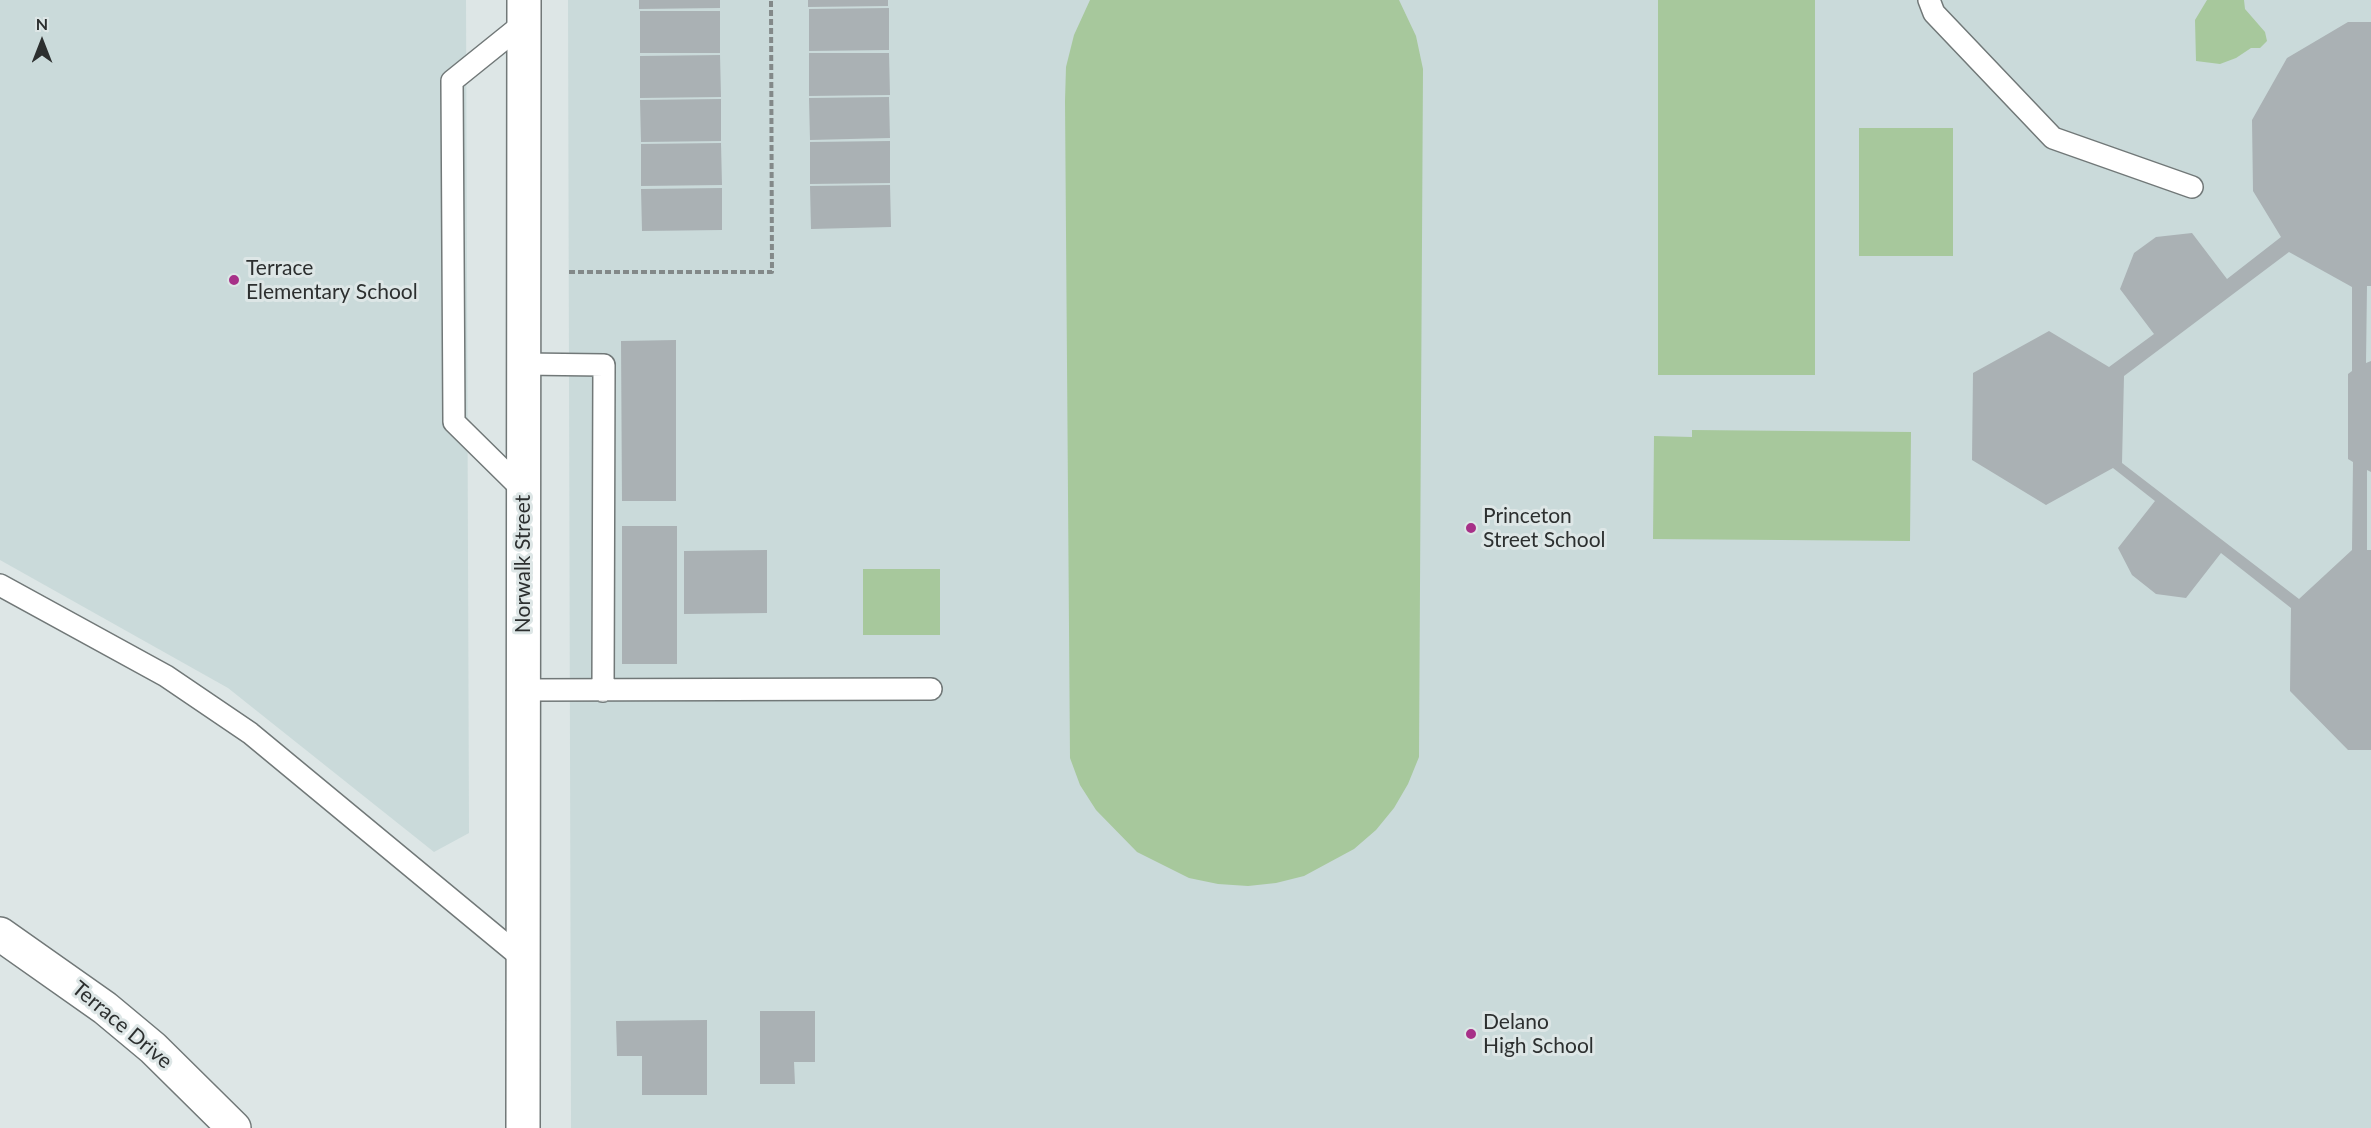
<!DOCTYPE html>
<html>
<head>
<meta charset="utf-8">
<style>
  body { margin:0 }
  #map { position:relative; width:2371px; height:1128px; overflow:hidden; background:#dde6e6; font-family:Lato,sans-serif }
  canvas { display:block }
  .north { position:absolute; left:12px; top:12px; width:60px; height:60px; -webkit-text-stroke:4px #dde6e6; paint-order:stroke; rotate:0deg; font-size:16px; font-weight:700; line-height:24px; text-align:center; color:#2c2f2f }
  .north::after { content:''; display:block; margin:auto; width:21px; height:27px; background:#2c2f2f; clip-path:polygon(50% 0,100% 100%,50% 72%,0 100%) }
</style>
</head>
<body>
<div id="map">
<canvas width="2371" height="1128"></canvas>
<div class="north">N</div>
</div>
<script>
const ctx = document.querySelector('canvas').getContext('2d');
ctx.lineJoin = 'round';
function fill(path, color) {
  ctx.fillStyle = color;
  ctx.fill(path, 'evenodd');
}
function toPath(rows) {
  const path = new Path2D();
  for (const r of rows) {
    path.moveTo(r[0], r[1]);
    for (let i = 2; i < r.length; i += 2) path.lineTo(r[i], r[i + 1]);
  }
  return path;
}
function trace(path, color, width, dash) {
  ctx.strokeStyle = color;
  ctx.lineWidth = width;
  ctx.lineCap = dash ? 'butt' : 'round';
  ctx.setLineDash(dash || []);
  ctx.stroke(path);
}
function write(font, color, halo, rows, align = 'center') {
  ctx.font = font + ' Lato,sans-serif';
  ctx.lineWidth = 6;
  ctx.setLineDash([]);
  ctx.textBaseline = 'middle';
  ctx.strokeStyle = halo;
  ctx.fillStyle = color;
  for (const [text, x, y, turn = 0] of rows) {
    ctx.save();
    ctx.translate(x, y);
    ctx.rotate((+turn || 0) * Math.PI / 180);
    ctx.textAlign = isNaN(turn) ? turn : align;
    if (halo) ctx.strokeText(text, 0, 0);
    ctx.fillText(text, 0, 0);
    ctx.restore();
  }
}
const built = toPath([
  [0,0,466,0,469,833,434,852,228,688,0,560],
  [568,0,2371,0,2371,1128,571,1128]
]);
const green = toPath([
  [1090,0,1399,0,1416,36,1423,69,1419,757,1408,784,1394,808,1376,830,1354,849,1304,876,1276,883,1248,886,1218,884,1189,878,1137,852,1096,810,1080,785,1070,758,1065,101,1066,67,1074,35],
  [1658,0,1815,0,1815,375,1658,375],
  [2207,0,2244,0,2245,9,2265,32,2267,41,2260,48,2251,48,2236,58,2220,64,2196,61,2195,20],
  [1859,128,1953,128,1953,256,1859,256],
  [1692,430,1911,432,1910,541,1653,539,1654,436,1692,437],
  [863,569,940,569,940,635,863,635]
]);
const building = toPath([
  [639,0,720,0,720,8,639,9],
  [808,0,888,0,888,6,808,7],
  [889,8,889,50,809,51,809,9],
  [640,11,720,11,720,53,640,53],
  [2348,22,2371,22,2371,286,2367,286,2366,363,2371,361,2371,472,2367,470,2367,550,2371,550,2371,750,2348,750,2290,691,2291,608,2221,553,2186,598,2156,594,2132,575,2118,548,2155,501,2113,468,2046,505,1972,460,1973,373,2049,331,2109,367,2154,334,2120,289,2134,253,2156,237,2192,233,2227,279,2281,237,2253,191,2252,120,2287,58],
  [2289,252,2352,287,2352,371,2348,374,2348,459,2353,462,2352,550,2299,599,2122,463,2124,376],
  [809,53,889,53,890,95,809,96],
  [720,55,721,97,640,98,640,56],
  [889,97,890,138,810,140,809,98],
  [721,99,721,141,641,142,640,100],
  [890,141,890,183,810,184,810,142],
  [721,143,722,185,641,186,641,144],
  [890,185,891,227,811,229,810,186],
  [722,188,722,230,642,231,641,189],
  [676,340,676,501,622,501,621,341],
  [622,526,677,526,677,664,622,664],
  [767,550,767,613,684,614,684,551],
  [760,1011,815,1011,815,1062,794,1062,795,1084,760,1084],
  [707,1020,707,1095,642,1095,642,1056,617,1056,616,1021]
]);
const path = toPath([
  [569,272,772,272,771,0]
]);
const lane = toPath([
  [1929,0,1934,13,2053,138,2192,187],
  [523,364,604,365,603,691],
  [523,490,454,422,452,81,524,23],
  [0,585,166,676,250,733,522,958],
  [522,690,931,689]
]);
const street = toPath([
  [0,934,105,1008,153,1048,234,1128],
  [523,1128,524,0]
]);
const markers = [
  [234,280,6,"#a73088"],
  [1471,528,6,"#a73088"],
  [1471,1034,6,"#a73088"]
];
const poiNames = [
  ["Terrace",246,268],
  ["Elementary School",246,292],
  ["Princeton",1483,516],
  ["Street School",1483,540],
  ["Delano",1483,1022],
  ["High School",1483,1046]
];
const streetNames = [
  ["Norwalk Street",523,564,-90],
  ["Terrace Drive",122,1025,40]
];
fill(built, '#cadada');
fill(green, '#a7c89c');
fill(building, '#aab1b4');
trace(lane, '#717878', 24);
trace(street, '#717878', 36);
trace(path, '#838989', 4, [6, 3]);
trace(lane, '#fff', 21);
trace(street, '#fff', 33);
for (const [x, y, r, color] of markers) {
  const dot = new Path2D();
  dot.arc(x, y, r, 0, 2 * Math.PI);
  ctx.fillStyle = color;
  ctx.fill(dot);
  trace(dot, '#dde6e6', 2);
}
write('21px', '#2c2f2f', '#dde6e6', poiNames, 'left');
write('21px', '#2c2f2f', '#dde6e6', streetNames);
</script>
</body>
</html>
